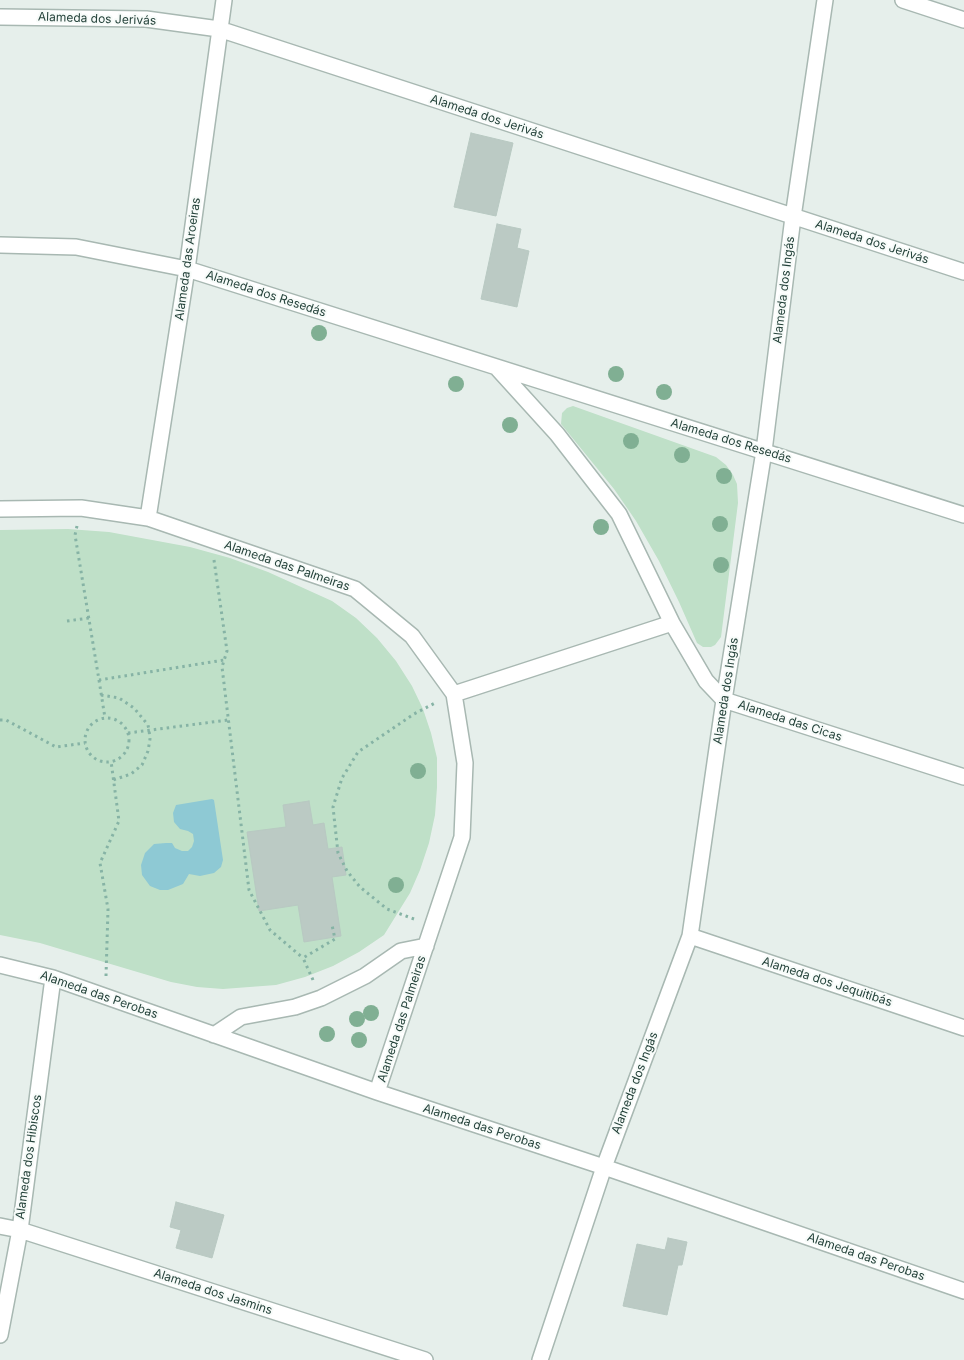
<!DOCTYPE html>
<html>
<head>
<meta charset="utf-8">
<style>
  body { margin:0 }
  canvas { display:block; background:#e6efeb }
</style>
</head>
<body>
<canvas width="964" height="1360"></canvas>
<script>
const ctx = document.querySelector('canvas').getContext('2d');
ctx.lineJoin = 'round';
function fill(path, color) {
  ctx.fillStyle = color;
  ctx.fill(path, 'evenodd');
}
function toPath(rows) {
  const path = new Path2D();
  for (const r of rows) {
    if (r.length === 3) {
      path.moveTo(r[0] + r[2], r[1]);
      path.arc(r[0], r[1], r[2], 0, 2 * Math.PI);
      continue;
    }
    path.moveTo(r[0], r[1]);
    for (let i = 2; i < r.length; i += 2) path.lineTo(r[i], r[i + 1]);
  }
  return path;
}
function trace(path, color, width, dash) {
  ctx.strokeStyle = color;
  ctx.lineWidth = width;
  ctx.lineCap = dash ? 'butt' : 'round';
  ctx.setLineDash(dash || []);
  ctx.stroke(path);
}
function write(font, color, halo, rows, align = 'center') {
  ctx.font = font + ' Inter,sans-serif';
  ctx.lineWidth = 4;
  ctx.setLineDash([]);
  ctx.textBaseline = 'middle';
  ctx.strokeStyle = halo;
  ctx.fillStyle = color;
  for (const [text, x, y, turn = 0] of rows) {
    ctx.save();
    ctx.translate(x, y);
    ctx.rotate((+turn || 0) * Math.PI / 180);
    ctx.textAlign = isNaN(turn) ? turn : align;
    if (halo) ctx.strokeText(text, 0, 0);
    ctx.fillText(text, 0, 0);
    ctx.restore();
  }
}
const green = toPath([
  [573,406,716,457,726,465,733,475,737,484,738,503,721,637,715,645,711,647,703,647,697,643,679,602,659,561,636,521,614,489,561,424,562,413,567,408],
  [68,529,109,532,190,547,230,558,268,572,332,601,356,618,377,638,396,661,412,686,423,709,431,733,437,758,437,787,435,815,429,843,420,870,410,893,384,935,359,952,333,966,305,977,276,985,223,989,197,987,171,982,40,943,0,935,0,530]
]);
const water = toPath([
  [212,799,214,800,223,860,221,867,214,873,200,876,189,874,183,884,168,890,160,890,150,886,142,875,141,865,145,853,154,844,166,843,172,843,175,848,182,851,188,851,192,847,194,841,193,834,188,831,180,829,174,822,173,813,176,805]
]);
const building = toPath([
  [471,133,513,143,496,216,454,207,471,133],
  [497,224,521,229,517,248,529,251,517,307,481,299,497,224],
  [309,801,313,825,324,823,328,849,342,847,346,875,332,877,341,936,304,942,298,905,259,911,247,832,286,827,283,805,309,801],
  [176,1202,224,1215,212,1258,176,1248,181,1230,170,1227,176,1202],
  [668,1238,687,1242,682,1265,678,1265,667,1315,623,1306,637,1244,665,1250,668,1238]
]);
const path = toPath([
  [77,526,75,535,99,680,224,660],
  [214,560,227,651,222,667,249,890,270,930,303,958],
  [67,621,89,618],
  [99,680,105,718],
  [101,695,119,698,134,708,148,725,149,730,150,739,148,751,142,765,131,774,113,780],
  [107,740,22],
  [0,720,6,720,56,747,85,743],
  [128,733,228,720],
  [414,919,387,909,360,887,347,871,338,853,333,807,342,778,358,752,414,714,435,703],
  [106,976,108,909,100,863,119,821,111,761],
  [313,980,303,958,335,939,332,925]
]);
const street = toPath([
  [903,0,964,20],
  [0,17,146,19,219,29,964,272],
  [0,245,76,247,187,269,964,515],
  [498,369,557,434,619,514,672,623,706,681,724,700,964,777],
  [0,509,81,508,148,518,355,589,412,636,454,694,465,763,462,837,377,1092],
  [148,518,187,269,224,0],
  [454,694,672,623],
  [690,936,964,1028],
  [0,965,53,978,377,1092,604,1167,964,1291],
  [214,1035,241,1017,295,1007,321,998,365,976,401,951,426,946],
  [0,1226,20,1230,425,1360],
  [0,1335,20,1230,53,978],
  [540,1360,604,1167,690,936,724,700,764,451,793,217,825,0]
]);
const trees = [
  [319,333],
  [616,374],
  [456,384],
  [664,392],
  [510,425],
  [631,441],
  [682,455],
  [724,476],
  [720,524],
  [601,527],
  [721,565],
  [418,771],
  [396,885],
  [371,1013],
  [357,1019],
  [327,1034],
  [359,1040]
];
const streetNames = [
  ["Alameda dos Jerivás",97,19,2],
  ["Alameda dos Jerivás",487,117,18],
  ["Alameda dos Jerivás",872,242,18],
  ["Alameda das Aroeiras",188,259,-82],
  ["Alameda dos Ingás",784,290,-83],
  ["Alameda dos Resedás",266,294,18],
  ["Alameda dos Resedás",731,441,17],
  ["Alameda das Palmeiras",287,566,19],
  ["Alameda dos Ingás",726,691,-81],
  ["Alameda das Cicas",790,721,18],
  ["Alameda dos Jequitibás",827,982,18],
  ["Alameda das Perobas",99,995,19],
  ["Alameda das Palmeiras",402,1019,-72],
  ["Alameda dos Ingás",635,1083,-69],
  ["Alameda das Perobas",482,1127,18],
  ["Alameda dos Hibiscos",29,1157,-82],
  ["Alameda das Perobas",866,1257,19],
  ["Alameda dos Jasmins",213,1292,18]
];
fill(green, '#bfe0c8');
fill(water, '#8ec9d4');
fill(building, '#bbcac4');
trace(building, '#b8c9c2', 1);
trace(street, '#a8b8b2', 18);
trace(path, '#86b3a5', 3, [2.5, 4]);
trace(street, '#fff', 15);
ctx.fillStyle = '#80af93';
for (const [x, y] of trees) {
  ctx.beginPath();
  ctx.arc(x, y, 8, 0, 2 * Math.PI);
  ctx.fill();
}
write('12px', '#24423a', '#f7fbf9', streetNames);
</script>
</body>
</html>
